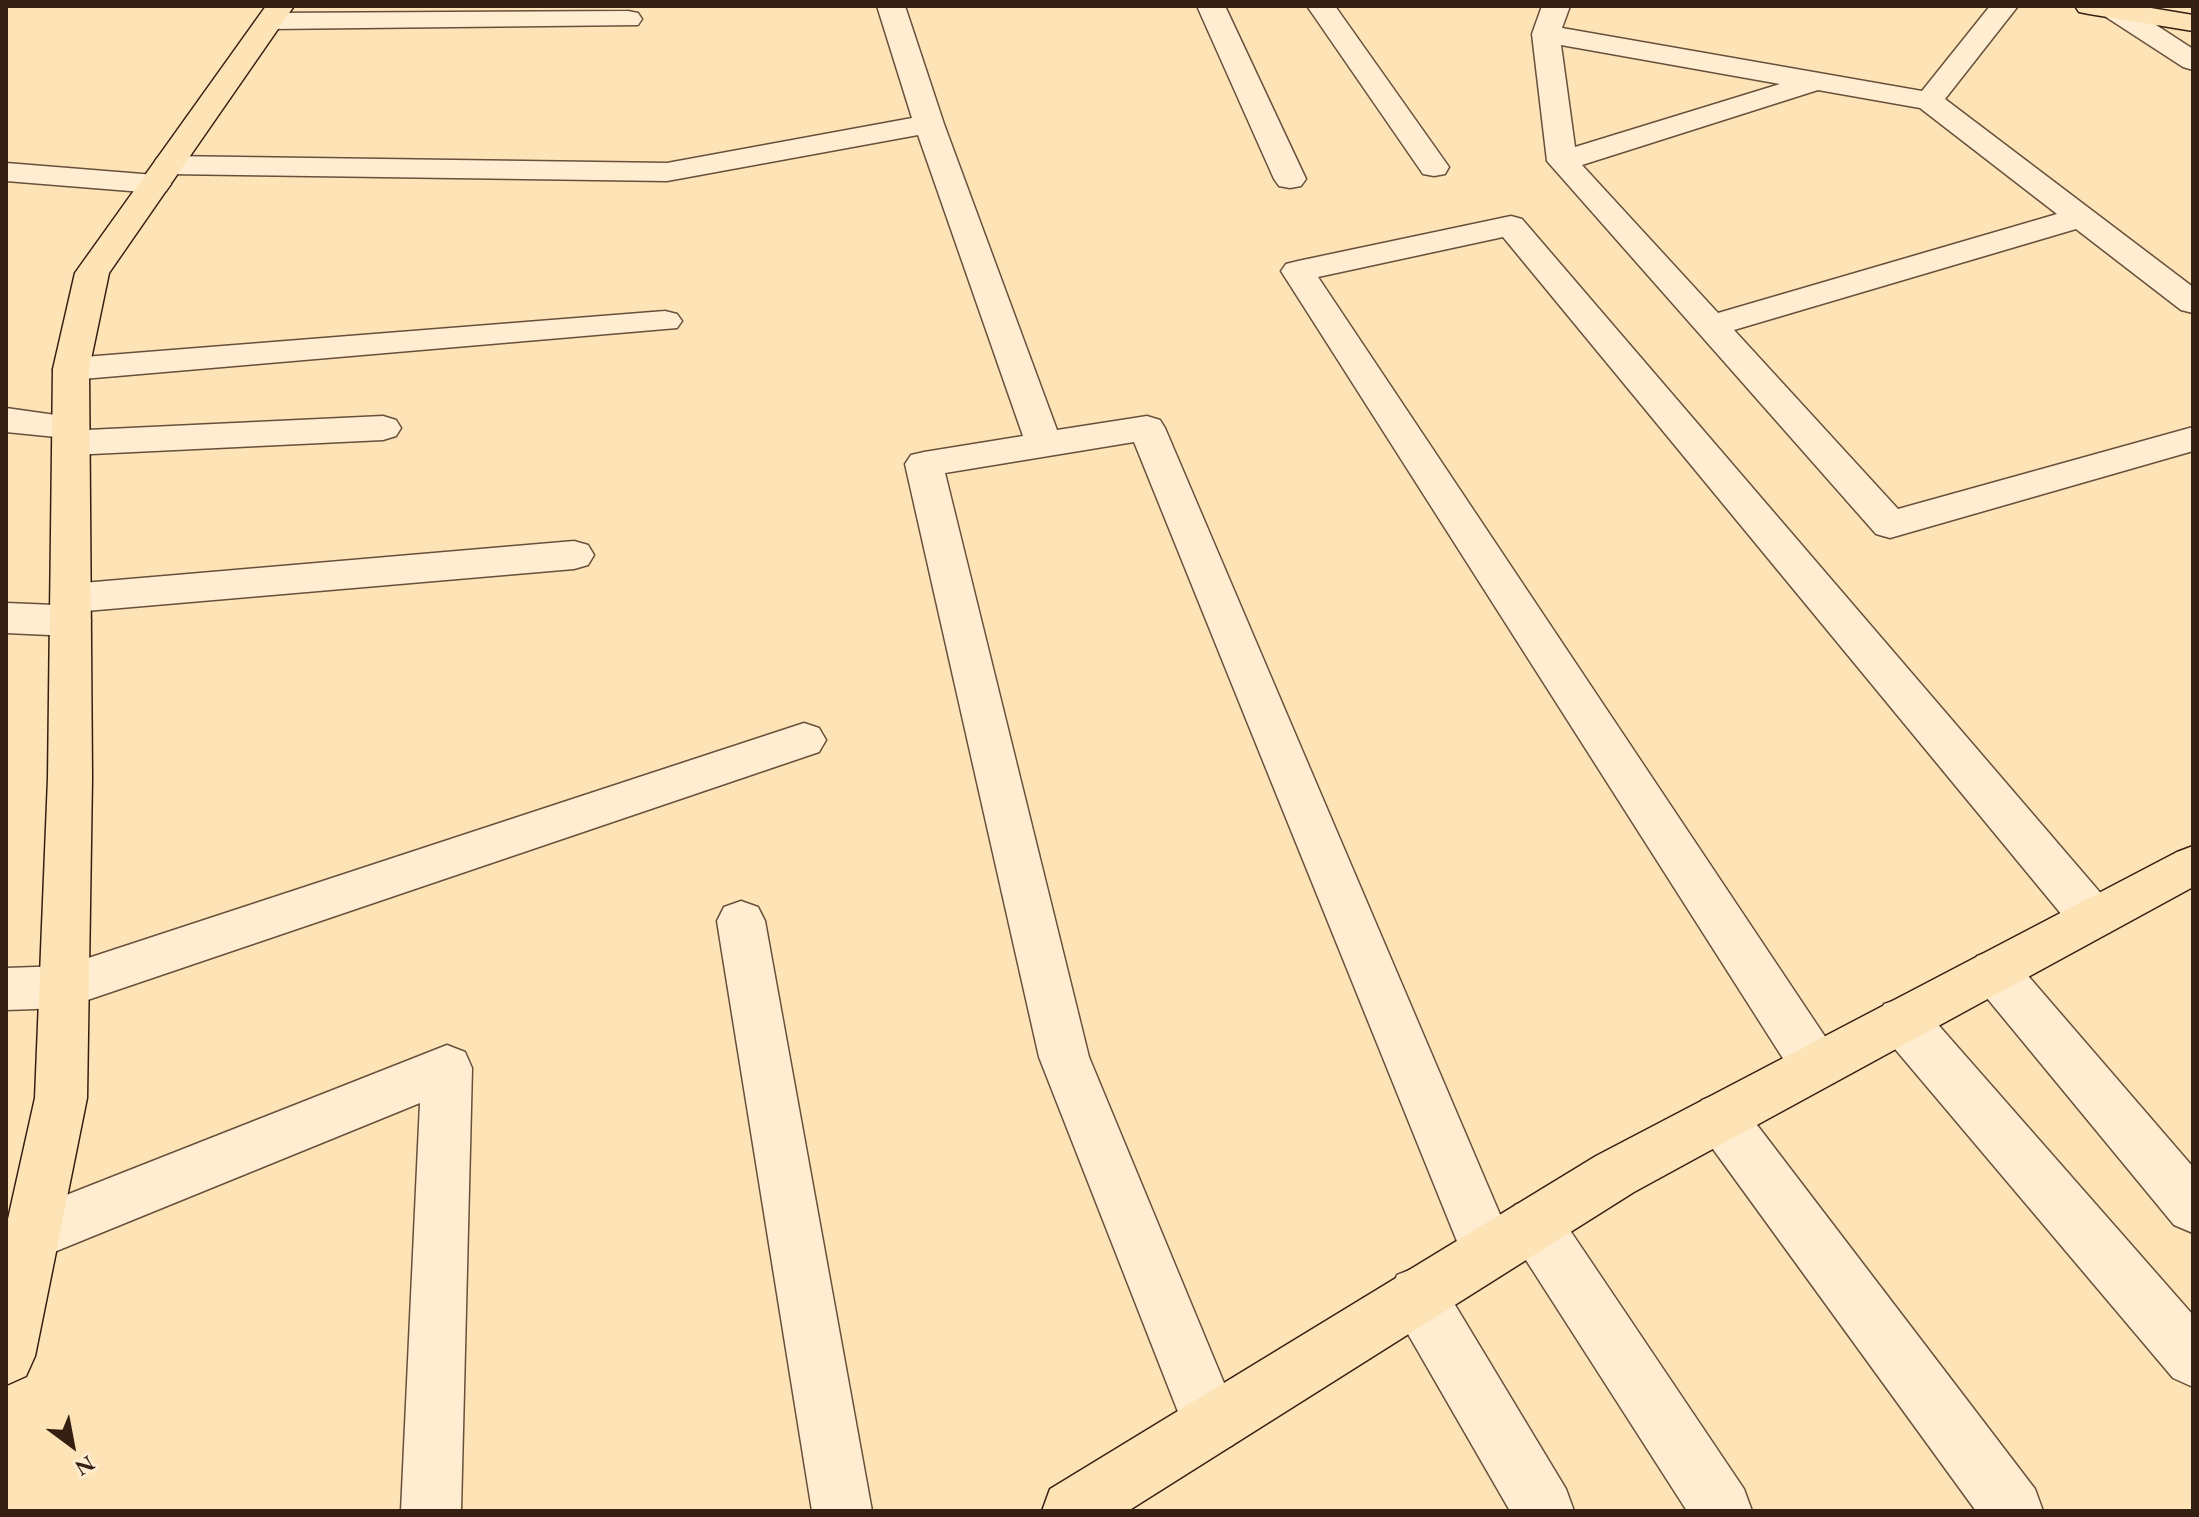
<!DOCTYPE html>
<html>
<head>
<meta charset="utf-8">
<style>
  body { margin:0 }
  #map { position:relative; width:2199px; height:1517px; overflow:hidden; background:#fde3b6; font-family:"EB Garamond",serif }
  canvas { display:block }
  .frame { position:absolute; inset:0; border:8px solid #351f13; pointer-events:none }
  .north { position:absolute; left:32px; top:1405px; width:80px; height:80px; -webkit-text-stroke:6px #feedd0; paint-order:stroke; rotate:148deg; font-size:22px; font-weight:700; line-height:32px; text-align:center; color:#351f13 }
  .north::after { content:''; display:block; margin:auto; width:28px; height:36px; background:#351f13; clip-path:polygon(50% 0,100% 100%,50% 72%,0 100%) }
</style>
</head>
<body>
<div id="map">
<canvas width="2199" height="1517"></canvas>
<div class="frame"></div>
<div class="north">N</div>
</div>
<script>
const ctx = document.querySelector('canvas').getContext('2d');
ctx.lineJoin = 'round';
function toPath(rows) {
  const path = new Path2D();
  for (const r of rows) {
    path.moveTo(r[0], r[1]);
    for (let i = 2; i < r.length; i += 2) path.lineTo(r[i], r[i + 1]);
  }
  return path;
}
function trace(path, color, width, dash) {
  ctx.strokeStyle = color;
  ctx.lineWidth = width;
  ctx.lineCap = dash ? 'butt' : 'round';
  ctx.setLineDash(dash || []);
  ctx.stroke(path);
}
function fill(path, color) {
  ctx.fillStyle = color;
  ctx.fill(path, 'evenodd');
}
const minor = toPath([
  [877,6,905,6,944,124,1057,430,1147,416,1160,420,1165,428,1516,1252,1507,1271,1488,1279,1469,1271,1134,442,945,473,1089,1057,1241,1424,1233,1445,1212,1453,1191,1445,1039,1057,905,464,911,455,924,452,1023,436,918,135,667,181,168,174,157,172,153,165,157,158,168,156,667,163,912,118,877,6],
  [1197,6,1225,6,1306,179,1301,186,1290,188,1279,186,1274,179,1197,6],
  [1307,6,1335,6,1449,167,1445,174,1434,176,1423,174,1307,6],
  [1542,6,1570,6,1562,28,1922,91,1990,6,2018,6,1945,99,2193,287,2193,313,2181,310,2076,229,1734,330,1898,509,2193,427,2193,451,1890,538,1876,534,1547,161,1532,34,1542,6],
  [1561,45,1780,84,1575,147,1561,45],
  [1818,90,1920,108,2057,214,1718,313,1582,165,1818,90],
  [2106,6,2127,6,2193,49,2193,70,2183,67,2106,17,2102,11,2106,6],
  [628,11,638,13,642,19,638,25,270,29,260,27,256,21,260,15,270,13,628,11],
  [6,163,155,175,166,177,171,184,166,191,155,193,6,181,6,163],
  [1511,216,1522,219,2110,904,2117,918,2110,932,2093,938,2076,932,1503,237,1318,277,1834,1050,1841,1066,1834,1082,1816,1089,1798,1082,1281,271,1286,264,1298,261,1511,216],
  [665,311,677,314,682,321,677,328,71,380,59,377,53,369,59,361,71,358,665,311],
  [6,408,84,419,89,427,87,430,383,416,396,420,401,428,396,436,383,440,71,455,58,452,53,443,56,437,6,432,6,408],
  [574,541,588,545,594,555,588,565,574,569,86,611,91,621,85,631,71,636,6,633,6,603,55,605,51,598,57,588,71,584,574,541],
  [804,723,819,728,826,740,819,752,64,1008,6,1010,6,968,64,966,804,723],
  [741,901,758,907,765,921,872,1511,812,1511,717,921,724,907,741,901],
  [1994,950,2011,956,2193,1167,2193,1233,2174,1225,1977,986,1970,971,1977,956,1994,950],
  [1902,998,1920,1004,2193,1315,2193,1387,2173,1378,1884,1036,1877,1020,1884,1004,1902,998],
  [447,1045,465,1052,472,1068,461,1511,401,1511,420,1103,32,1261,13,1254,6,1232,13,1216,447,1045],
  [1720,1093,1738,1100,2035,1489,2043,1511,1976,1511,1702,1134,1694,1117,1702,1100,1720,1093],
  [1534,1198,1553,1205,1744,1489,1752,1511,1687,1511,1515,1243,1507,1224,1515,1205,1534,1198],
  [1417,1267,1437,1275,1566,1489,1574,1511,1510,1511,1397,1315,1389,1295,1397,1275,1417,1267]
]);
const major = toPath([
  [266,6,294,6,109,273,89,369,92,778,87,1098,35,1356,26,1376,6,1385,6,1228,35,1098,48,778,53,369,75,273,266,6],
  [2075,6,2139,6,2193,15,2193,31,2089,14,2079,12,2075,6],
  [2193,846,2193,887,1634,1192,1128,1511,1042,1511,1050,1489,1596,1156,2177,852,2193,846]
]);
trace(minor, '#67503c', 3);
trace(major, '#351f13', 3);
fill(minor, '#feedd0');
fill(major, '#fde3b6');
</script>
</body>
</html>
